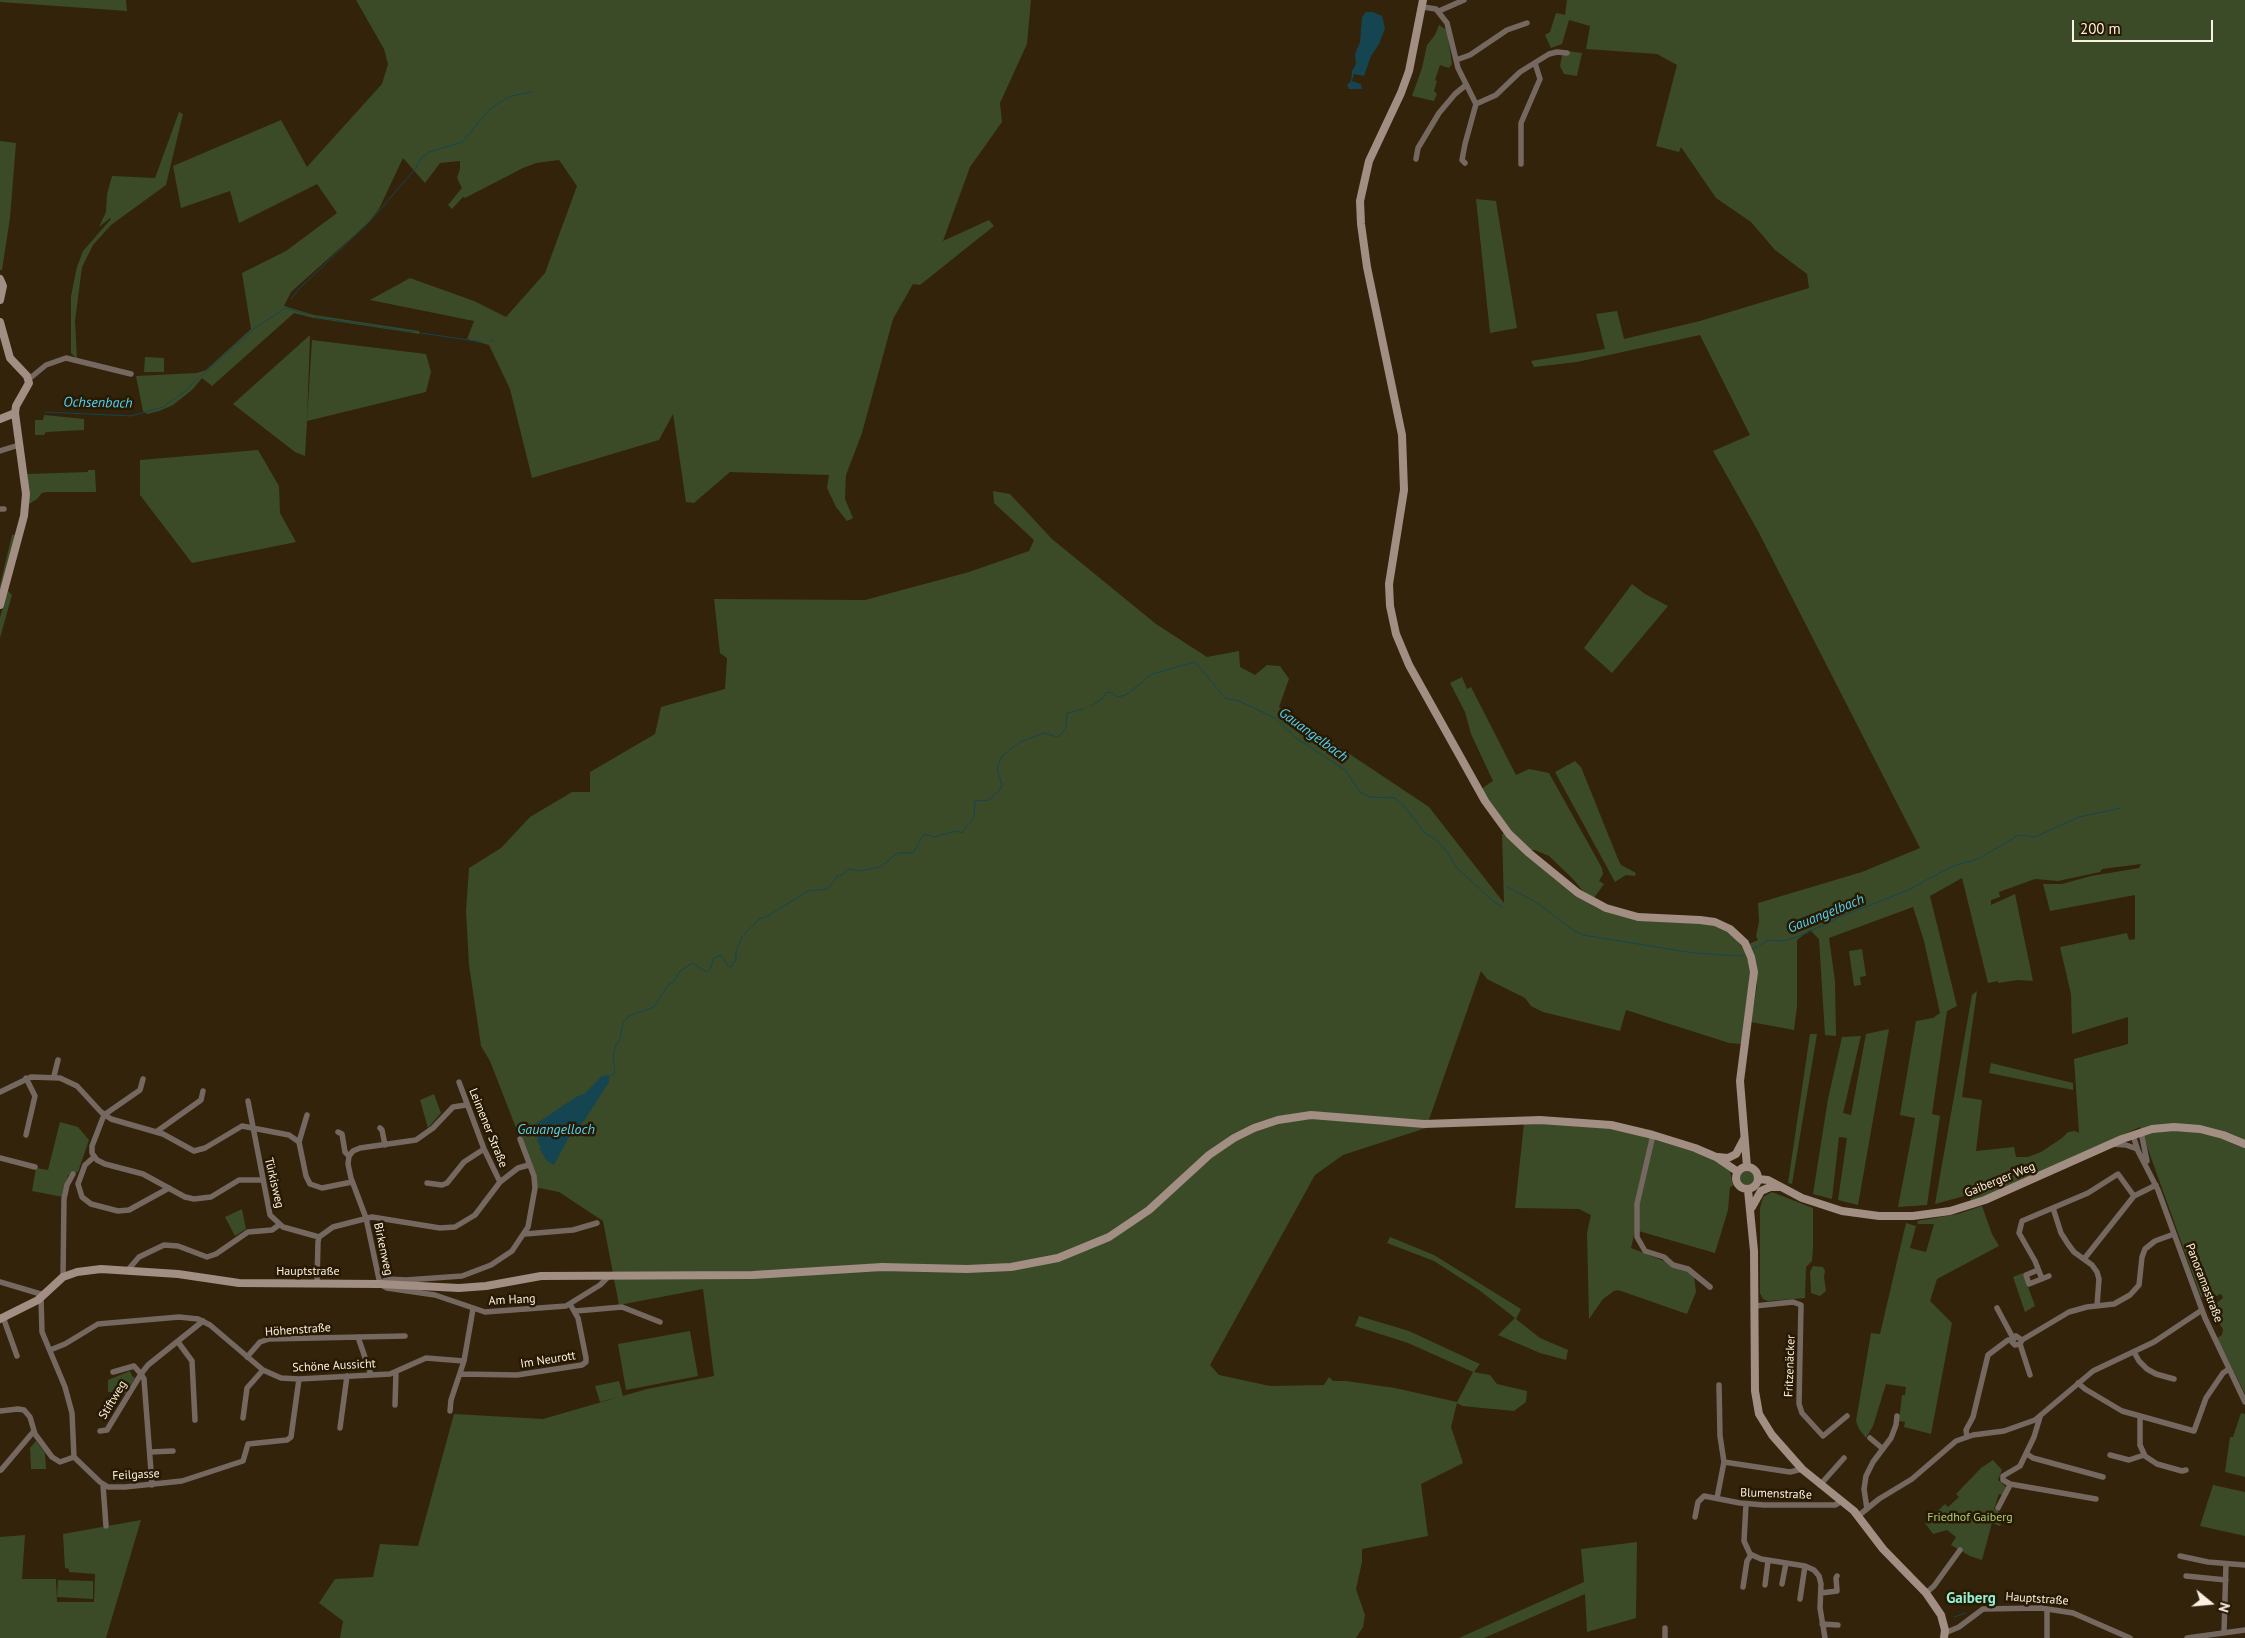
<!DOCTYPE html>
<html>
<head>
<meta charset="utf-8">
<style>
  body { margin:0 }
  #map { position:relative; width:2245px; height:1638px; overflow:hidden; background:#32230a; font-family:"PT Sans",sans-serif }
  canvas { display:block }
  .north { position:absolute; left:2185px; top:1578px; width:50px; height:50px; -webkit-text-stroke:4px #271902; paint-order:stroke; rotate:107deg; font-size:14px; font-weight:700; line-height:20px; text-align:center; color:#fbf1e3 }
  .north::after { content:''; display:block; margin:auto; width:18px; height:22px; background:#fbf1e3; clip-path:polygon(50% 0,100% 100%,50% 72%,0 100%) }
  .scale { position:absolute; left:2072px; top:20px; width:141px; height:22px; box-sizing:border-box; border:2px solid #fbf1e3; border-top:0; padding-left:6px; font-size:15px; line-height:18px; white-space:nowrap; color:#fbf1e3; -webkit-text-stroke:4px #271902; paint-order:stroke }
</style>
</head>
<body>
<div id="map">
<canvas width="2245" height="1638"></canvas>
<div class="north">N</div>
<div class="scale">200 m</div>
</div>
<script>
const ctx = document.querySelector('canvas').getContext('2d');
ctx.lineJoin = 'round';
function fill(path, color) {
  ctx.fillStyle = color;
  ctx.fill(path, 'evenodd');
}
function toPath(rows) {
  const path = new Path2D();
  for (const r of rows) {
    if (r.length === 3) {
      path.moveTo(r[0] + r[2], r[1]);
      path.arc(r[0], r[1], r[2], 0, 2 * Math.PI);
      continue;
    }
    path.moveTo(r[0], r[1]);
    for (let i = 2; i < r.length; i += 2) path.lineTo(r[i], r[i + 1]);
  }
  return path;
}
function trace(path, color, width, dash) {
  ctx.strokeStyle = color;
  ctx.lineWidth = width;
  ctx.lineCap = dash ? 'butt' : 'round';
  ctx.setLineDash(dash || []);
  ctx.stroke(path);
}
function write(font, color, halo, rows, align = 'center') {
  ctx.font = font + ' "PT Sans",sans-serif';
  ctx.lineWidth = 5;
  ctx.setLineDash([]);
  ctx.textBaseline = 'middle';
  ctx.strokeStyle = halo;
  ctx.fillStyle = color;
  for (const [text, x, y, turn = 0] of rows) {
    ctx.save();
    ctx.translate(x, y);
    ctx.rotate((+turn || 0) * Math.PI / 180);
    ctx.textAlign = isNaN(turn) ? turn : align;
    if (halo) ctx.strokeText(text, 0, 0);
    ctx.fillText(text, 0, 0);
    ctx.restore();
  }
}
const green = toPath([
  [0,0,126,0,127,11,0,2],
  [356,0,1031,0,1027,44,1000,103,1002,122,970,167,943,241,989,220,994,226,920,285,913,284,893,319,862,433,846,475,845,499,853,518,847,521,836,507,827,488,829,475,730,472,694,503,686,502,673,414,659,440,532,478,510,389,489,345,467,339,474,321,370,300,410,278,474,301,506,317,545,273,577,186,559,160,536,163,523,168,465,198,463,197,452,209,448,205,462,188,457,178,460,169,460,161,440,163,425,183,403,158,379,209,367,224,291,292,284,306,314,315,419,331,420,334,314,318,294,313,212,386,202,378,192,390,173,405,159,411,147,414,143,411,136,376,197,373,206,370,251,329,242,273,286,251,337,213,317,184,239,223,230,191,181,208,173,166,281,120,307,167,382,84,388,64,384,49],
  [1567,0,2245,0,2245,1394,2217,1338,2222,1335,2223,1329,2214,1315,2214,1305,2223,1298,2221,1294,2212,1298,2201,1297,2140,1127,1995,1193,1972,1201,1968,1195,1935,1204,1972,995,1977,991,1962,1097,1982,1100,1976,1151,2014,1147,2016,1157,2028,1157,2041,1152,2062,1138,2068,1132,2075,1131,2079,1133,2074,1059,2128,1044,2128,1017,2072,1034,2071,994,2060,947,2127,933,2129,940,2135,939,2135,895,2050,911,2043,884,2062,884,2091,876,2139,868,2141,864,2102,869,2100,872,2058,881,2035,879,1999,892,2000,897,1991,900,1991,905,2015,894,2033,981,2018,980,1998,983,1998,981,1988,983,1962,878,1930,896,1957,1006,1947,1011,1932,1114,1940,1116,1927,1205,1898,1207,1915,1118,1900,1115,1916,1021,1933,1018,1940,1013,1924,941,1913,907,1829,938,1835,981,1836,1036,1825,1035,1819,939,1810,930,1797,940,1797,1006,1794,1030,1751,1022,1757,986,1756,963,1749,944,1758,940,1756,936,1759,922,1758,903,1862,872,1920,848,1758,531,1713,451,1750,435,1700,335,1577,362,1534,367,1531,361,1605,349,1596,314,1617,311,1624,339,1700,321,1809,288,1807,274,1775,250,1751,222,1716,198,1681,147,1679,152,1656,146,1677,65,1657,54,1586,49,1590,26,1569,20,1562,44,1551,48,1545,35,1550,32,1556,13,1565,15],
  [1439,25,1447,30,1452,64,1449,68,1440,65,1435,80,1437,81,1434,91,1437,94,1434,101,1412,96,1422,68,1427,45,1435,35],
  [1568,51,1582,53,1577,76,1564,74,1560,66,1562,56],
  [179,112,183,114,166,185,111,225,93,245,82,267,75,321,77,359,71,353,71,296,77,267,83,251,111,219,110,218,99,227,106,212,107,194,112,176,155,178],
  [0,141,16,143,10,218,2,270,0,270],
  [1476,199,1496,201,1517,328,1490,333],
  [310,335,307,420,312,340,426,354,431,372,426,392,307,421,305,456,295,452,233,404],
  [145,357,164,358,164,372,144,372],
  [44,415,84,419,84,430,46,432,44,435,35,435,35,420,43,420],
  [258,450,279,486,280,513,296,542,192,563,140,495,140,460],
  [88,470,95,470,96,492,47,492,42,493,37,499,29,504,27,474,88,472],
  [993,491,1010,494,1052,539,1156,624,1207,657,1239,651,1240,667,1255,675,1267,665,1280,666,1289,679,1279,707,1429,807,1504,903,1502,834,1505,833,1578,897,1597,908,1617,915,1647,921,1706,924,1718,927,1731,934,1745,950,1751,974,1742,1044,1729,1043,1626,1010,1620,1031,1543,1012,1531,1006,1525,998,1487,979,1481,971,1426,1128,1343,1155,1315,1175,1210,1365,1219,1375,1270,1386,1324,1385,1329,1377,1333,1381,1346,1381,1395,1388,1457,1402,1473,1372,1408,1343,1355,1326,1359,1316,1409,1331,1480,1364,1474,1372,1490,1375,1497,1384,1527,1391,1526,1402,1514,1411,1462,1406,1457,1403,1451,1427,1463,1463,1421,1484,1428,1536,1362,1549,1362,1562,1356,1589,1365,1615,1363,1627,1356,1638,340,1638,343,1621,319,1603,335,1579,373,1577,380,1544,418,1546,454,1414,543,1419,647,1389,714,1376,703,1289,619,1305,603,1221,559,1192,534,1187,527,1159,518,1133,490,1061,481,1046,469,965,466,911,469,868,501,848,530,817,572,792,590,792,590,772,655,734,661,707,725,689,727,658,720,653,714,599,865,600,969,572,1029,551,1034,540,994,503],
  [18,534,0,596,0,585,12,535],
  [1632,584,1645,594,1668,606,1612,673,1584,648],
  [8,591,12,595,0,638,0,617],
  [1462,677,1467,689,1471,687,1516,775,1529,769,1549,773,1602,868,1603,874,1599,881,1604,884,1594,898,1582,890,1573,879,1549,856,1535,850,1529,850,1505,824,1481,789,1493,781,1471,734,1465,712,1450,683],
  [1575,761,1581,767,1618,859,1621,865,1636,873,1635,876,1626,875,1615,882,1555,772],
  [1862,949,1866,976,1860,977,1861,985,1854,986,1849,951],
  [1889,1029,1858,1205,1838,1200,1847,1138,1839,1137,1832,1199,1813,1194,1828,1099,1842,1037,1861,1036,1843,1113,1851,1115,1866,1034],
  [1810,1034,1817,1034,1792,1184,1788,1183],
  [1991,1063,2073,1083,2073,1090,1989,1073],
  [434,1094,441,1113,428,1128,420,1100],
  [60,1122,78,1127,89,1140,78,1172,68,1175,63,1197,32,1191,36,1168,48,1170],
  [1524,1123,1567,1123,1622,1130,1701,1154,1712,1159,1730,1171,1733,1186,1730,1187,1728,1210,1715,1253,1635,1230,1631,1248,1682,1268,1694,1276,1696,1292,1687,1314,1618,1290,1614,1291,1603,1299,1589,1319,1587,1233,1591,1215,1579,1209,1515,1208],
  [1747,1179,8],
  [1772,1192,1813,1208,1813,1247,1812,1261,1806,1267,1805,1298,1768,1301,1763,1299,1760,1293,1760,1208,1763,1197],
  [1982,1206,1992,1234,1999,1246,1937,1279,1930,1301,1952,1323,1931,1434,1904,1427,1905,1422,1899,1421,1902,1395,1905,1395,1906,1387,1886,1384,1873,1426,1866,1438,1859,1429,1856,1421,1871,1333,1880,1334,1906,1223,1916,1226,1910,1248,1926,1252,1934,1224,1918,1224,1917,1221,1958,1214],
  [242,1209,246,1229,235,1236,225,1217],
  [1390,1237,1434,1255,1521,1309,1516,1319,1540,1338,1568,1350,1566,1360,1540,1353,1498,1335,1515,1318,1479,1290,1434,1261,1387,1243],
  [1813,1266,1823,1267,1825,1271,1824,1277,1826,1291,1820,1296,1811,1293,1810,1272],
  [2023,1273,2035,1306,2025,1312,2013,1277],
  [690,1331,698,1376,626,1390,618,1344],
  [130,1371,132,1376,135,1378,125,1394,120,1392,108,1392,108,1380],
  [619,1381,623,1396,600,1402,595,1386],
  [2241,1413,2245,1414,2245,1477,2225,1472,2230,1437,2233,1437],
  [36,1441,45,1453,46,1469,31,1469,30,1448],
  [1993,1460,2002,1470,1998,1480,2006,1487,2003,1495,1999,1494,1994,1509,2001,1513,1999,1519,2001,1523,2000,1526,1992,1523,1982,1560,1970,1556,1951,1545,1956,1537,1947,1530,1933,1534,1925,1523,1945,1504,1948,1507,1959,1497,1956,1494,1981,1468],
  [2213,1485,2245,1492,2245,1536,2200,1526],
  [141,1520,106,1638,0,1638,0,1537,25,1535,22,1579,56,1579,57,1602,94,1602,95,1574,69,1572,69,1569,65,1568,63,1534],
  [1637,1542,1636,1618,1587,1632,1585,1594,1484,1638,1459,1638,1584,1582,1581,1549],
  [58,1580,93,1581,93,1599,57,1597]
]);
const water = toPath([
  [1366,12,1373,12,1382,16,1385,28,1379,44,1371,56,1364,76,1354,74,1352,81,1361,84,1362,89,1349,89,1347,85,1351,81,1352,71,1356,64,1355,54,1360,42,1362,17],
  [609,1075,609,1082,584,1121,568,1139,554,1165,547,1161,539,1148,541,1147,537,1141,539,1134,535,1130,534,1125,576,1097,584,1094,602,1076]
]);
const stream = toPath([
  [291,299,300,288,372,219,415,169,422,157,429,152,462,142,489,110,500,102,511,96,532,92],
  [315,317,414,332],
  [421,333,482,342],
  [490,341,493,340],
  [201,376,255,328,285,308,310,315],
  [45,412,131,416,163,407,187,390,198,378],
  [1091,706,1101,700,1107,692,1113,693,1117,697,1126,695,1152,674,1195,662,1225,698,1239,701,1275,718,1296,738,1345,770,1360,792,1370,797,1395,798,1404,806,1425,833,1435,839,1446,850,1456,867,1493,901,1502,907],
  [1507,887,1536,902,1574,931,1583,935,1694,953,1741,956,1746,953],
  [1751,950,1769,940,1783,941,1800,936,1840,917,1906,891,1953,866,1978,859,2019,835,2035,837,2079,817,2121,808],
  [610,1076,615,1073,613,1055,616,1045,620,1039,623,1023,629,1016,654,1007,668,985,674,981,680,971,693,963,706,972,710,969,714,958,718,956,722,956,728,966,731,967,736,959,736,952,742,937,759,919,766,917,808,891,828,889,837,876,842,875,848,869,859,871,880,867,898,853,913,853,924,834,934,837,955,831,962,833,974,817,975,801,989,800,1000,790,1002,785,997,768,1002,756,1020,742,1044,733,1057,737,1060,735,1066,727,1067,713,1083,709],
  [1954,1617,1966,1613]
]);
const street = toPath([
  [1423,7,1436,9,1447,23,1458,68,1476,104],
  [1439,11,1464,0],
  [1456,60,1470,55,1507,30,1527,23],
  [1476,104,1496,95,1520,72,1549,54,1557,52,1567,53],
  [1416,159,1418,148,1439,113,1455,94,1466,85],
  [1465,163,1462,160,1465,144,1476,104],
  [1521,164,1521,123,1540,79,1535,63],
  [29,379,46,365,66,358,131,374],
  [0,451,19,445],
  [0,509,4,509],
  [54,1076,58,1060],
  [143,1079,140,1090,104,1115,92,1146,92,1153,97,1160,105,1164,143,1174,185,1197,194,1199,211,1197,239,1180,262,1180],
  [459,1082,484,1149,500,1182],
  [0,1092,31,1077,60,1078,77,1086,101,1112,111,1119,163,1134,194,1151,205,1148,242,1126,289,1135,299,1142,306,1176,310,1184,322,1188,352,1182],
  [248,1101,270,1215,283,1227,319,1237],
  [380,1128,382,1130,385,1145],
  [156,1132,201,1100,203,1091],
  [338,1132,342,1134,345,1152,349,1156],
  [2141,1132,2147,1161],
  [26,1135,35,1096,26,1078],
  [1653,1135,1637,1204,1637,1237,1645,1251,1664,1257,1673,1265,1688,1269,1710,1287],
  [2133,1135,2138,1151,2158,1190,2205,1318,2245,1402],
  [299,1142,307,1115],
  [2112,1144,2126,1145,2137,1149],
  [94,1157,85,1165,78,1184,82,1197,91,1204,118,1211,129,1210,169,1188],
  [0,1158,35,1167],
  [427,1183,442,1185,447,1183,464,1162,484,1149],
  [2053,1208,2061,1233,2068,1244,2074,1252,2092,1265,2097,1272,2099,1279,2097,1306],
  [525,1234,573,1230,597,1223],
  [2084,1259,2134,1196,2156,1185],
  [2038,1270,2026,1275,2029,1284,2049,1276],
  [127,1271,139,1257,164,1245,178,1246,207,1257,216,1254,248,1232,272,1230,279,1225],
  [63,1277,64,1199,67,1185,73,1174],
  [2042,1279,2035,1261,2019,1233,2022,1221,2088,1193,2118,1174,2134,1196],
  [0,1282,44,1295],
  [317,1283,318,1242,319,1237,333,1227,372,1217,440,1228,455,1227,475,1215,500,1182,518,1168,529,1165],
  [380,1284,366,1218,351,1178,348,1164,349,1156,353,1151,360,1148,416,1140,433,1128,453,1107,466,1105],
  [380,1284,387,1279,406,1280,462,1276,491,1265,512,1251,528,1227,535,1188,534,1176,520,1139],
  [380,1284,387,1288,435,1295,485,1312,566,1306,600,1285,610,1275],
  [41,1298,42,1332,65,1387,72,1413,74,1457,100,1482,108,1487,125,1487,182,1481,243,1461,248,1444,287,1440,291,1437,299,1379],
  [1755,1306,1793,1302,1801,1305,1799,1404,1802,1413,1823,1436,1847,1416],
  [1997,1308,2013,1338],
  [576,1311,622,1307,660,1322],
  [3,1317,17,1356],
  [358,1337,371,1375],
  [2022,1340,2016,1336,2012,1342,2015,1345,2020,1344,2022,1340,2069,1312,2087,1307,2114,1304,2130,1295,2139,1285,2142,1257,2145,1249,2155,1241,2174,1234],
  [178,1342,192,1361,195,1420],
  [2020,1344,2030,1375],
  [50,1350,65,1344,98,1324,179,1317,198,1319,210,1325,263,1370,281,1378,299,1379,390,1374,426,1358,464,1361],
  [2134,1352,2139,1361,2147,1369,2156,1374,2174,1379],
  [247,1357,260,1342,269,1339,405,1336],
  [460,1374,517,1375,582,1365,586,1362,586,1358,578,1318,570,1304],
  [2078,1383,2085,1389,2122,1411,2194,1431,2206,1398,2223,1373,2229,1369],
  [1719,1385,1720,1436,1724,1462],
  [395,1405,396,1372],
  [0,1411,18,1409,24,1410,30,1417,35,1434,52,1457,60,1462,74,1457],
  [450,1411,451,1400,464,1361,473,1309],
  [2140,1417,2140,1445,2145,1456,2157,1464,2182,1471,2186,1470],
  [243,1418,247,1388,263,1370],
  [340,1428,347,1376],
  [100,1431,107,1430,141,1374,134,1366,113,1372],
  [1967,1437,1966,1430,1973,1417,1988,1355,2008,1340,2012,1340],
  [1870,1438,1883,1449],
  [150,1452,173,1451],
  [2027,1454,2033,1458,2103,1477],
  [2110,1455,2129,1460,2144,1455],
  [1724,1462,1790,1472,1802,1469],
  [1,1470,34,1431],
  [2010,1484,2096,1499],
  [103,1485,106,1526],
  [152,1485,144,1379,141,1374,148,1365,203,1321],
  [1820,1485,1844,1458],
  [1717,1498,1724,1462],
  [1746,1504,1744,1541,1750,1554,1761,1559,1805,1566,1814,1570,1819,1576,1821,1584,1820,1608,1825,1638],
  [1998,1508,2009,1487,2010,1484,2003,1480,2003,1476,2020,1466,2034,1437,2040,1417],
  [1867,1509,1864,1489,1866,1476,1873,1462,1891,1438,1896,1425,1897,1416],
  [1858,1516,1879,1499,1912,1479,1956,1441,1973,1435,2004,1431,2035,1420,2093,1371,2154,1342,2202,1310],
  [1695,1517,1698,1502,1704,1496,1740,1503,1764,1505,1835,1505,1842,1501],
  [2180,1556,2208,1562,2245,1565],
  [2186,1576,2226,1580],
  [1782,1584,1786,1563],
  [1765,1585,1768,1561],
  [1743,1587,1747,1561,1751,1555],
  [1821,1593,1837,1591,1836,1578,1837,1576],
  [1926,1593,1934,1586,1960,1550],
  [1800,1599,1805,1566],
  [1822,1624,1838,1625],
  [1665,1628,1665,1638],
  [2224,1632,2226,1564],
  [1945,1633,1959,1627,1983,1609,2041,1608,2073,1613,2130,1638],
  [2047,1638,2047,1609],
  [2187,1638,2245,1630]
]);
const secondary = toPath([
  [1423,0,1409,71,1401,93,1369,161,1360,201,1361,224,1367,267,1402,435,1404,490,1389,584,1390,606,1396,634,1409,665,1485,801,1509,834,1529,853,1578,893,1606,908,1638,917,1700,920,1715,922,1730,929,1745,943,1751,957,1754,972,1740,1081,1747,1167],
  [0,279,3,286,0,300],
  [0,322,10,358,27,376,29,383,16,406,15,413,26,494,24,516,0,605],
  [0,419,15,413],
  [1718,1157,1728,1158,1736,1154,1744,1139],
  [1747,1178,11],
  [1758,1179,1768,1180,1802,1198,1842,1211,1879,1216,1913,1216,1950,1211,1985,1200,2122,1139,2152,1129,2174,1127,2200,1129,2223,1135,2245,1144],
  [1748,1190,1754,1251,1755,1391,1759,1414,1772,1435,1802,1469,1854,1511,1883,1549,1926,1593,1941,1615,1945,1630,1944,1638],
  [1752,1207,1761,1191,1770,1187,1779,1187],
  [0,1319,38,1300,63,1277,77,1272,101,1269,178,1274,239,1283,380,1284,459,1288,486,1286,541,1276,753,1275,882,1267,967,1269,1011,1267,1058,1258,1109,1237,1149,1210,1209,1155,1234,1138,1254,1128,1278,1120,1311,1115,1424,1124,1540,1120,1611,1125,1653,1135,1695,1148,1716,1157,1738,1172]
]);
const streetNames = [
  ["Leimener Straße",488,1128,68],
  ["Gaiberger Weg",2000,1180,-22],
  ["Türkisweg",274,1183,77],
  ["Birkenweg",383,1249,78],
  ["Hauptstraße",308,1272],
  ["Panoramastraße",2204,1283,69],
  ["Am Hang",512,1300,-3],
  ["Höhenstraße",298,1330,-4],
  ["Im Neurott",548,1360,-9],
  ["Schöne Aussicht",334,1366,-3],
  ["Fritzenäcker",1790,1366,-88],
  ["Stiftweg",113,1400,-59],
  ["Feilgasse",136,1475,-3],
  ["Blumenstraße",1776,1494,2],
  ["Hauptstraße",2037,1599,4]
];
const parkNames = [
  ["Friedhof Gaiberg",1970,1518]
];
const waterNames = [
  ["Ochsenbach",98,403,1],
  ["Gauangelbach",1313,735,36],
  ["Gauangelbach",1826,914,-22],
  ["Gauangelloch",556,1130]
];
const quarterNames = [
  ["Gaiberg",1971,1599]
];
fill(green, '#3c4b27');
fill(water, '#144551');
trace(stream, '#144551', 1);
trace(street, '#756861', 5.5);
trace(secondary, '#a28e82', 8);
write('12px', '#fbf1e3', '#271902', streetNames);
write('12px', '#aad078', '#271902', parkNames);
write('italic 14px', '#50d3f5', '#271902', waterNames);
write('bold 15px', '#91f1d5', '#271902', quarterNames);
</script>
</body>
</html>
